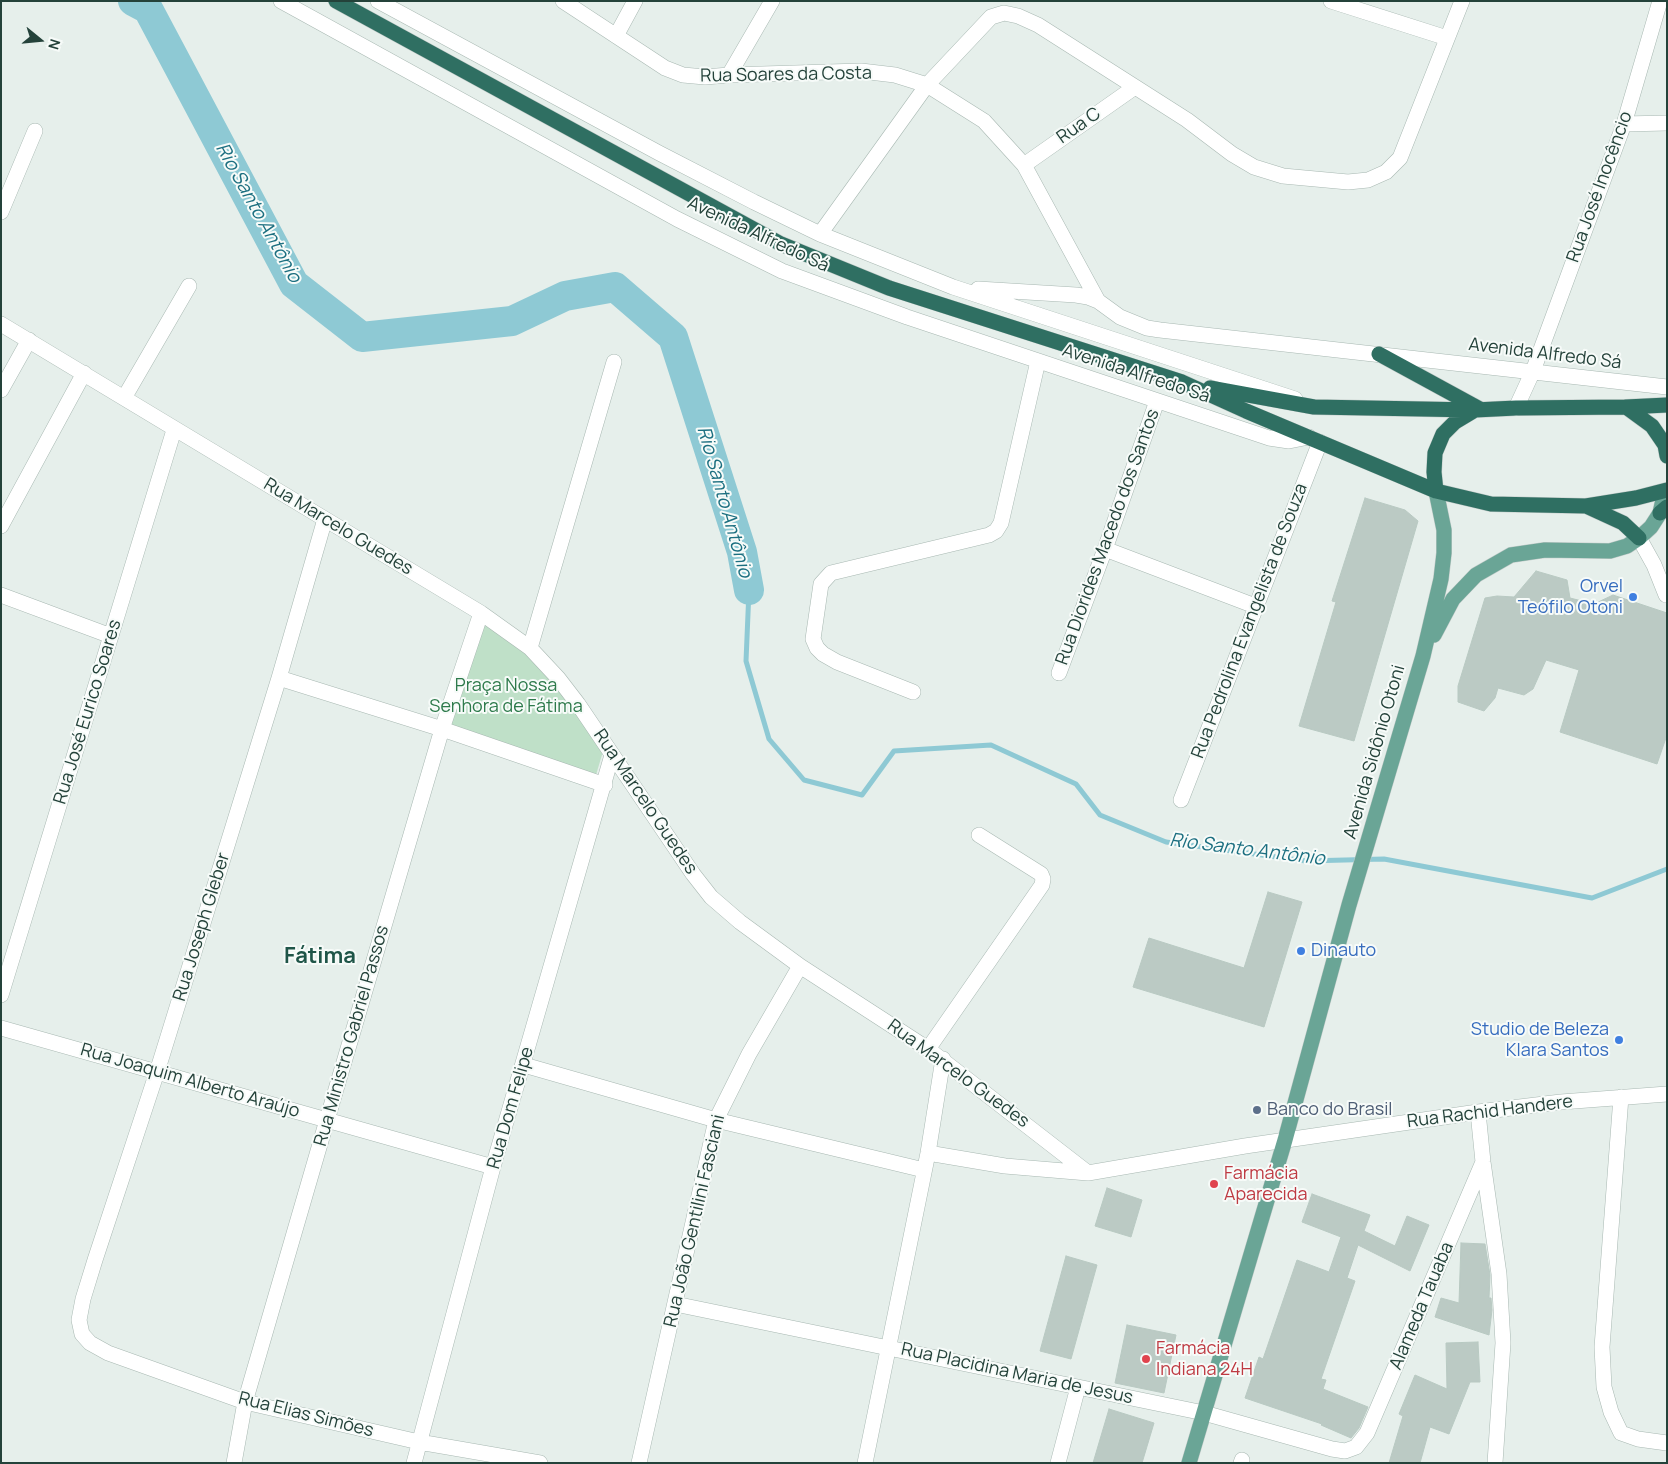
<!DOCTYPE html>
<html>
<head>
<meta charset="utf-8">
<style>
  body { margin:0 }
  #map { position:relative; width:1668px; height:1464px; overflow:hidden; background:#e6efeb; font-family:Manrope,sans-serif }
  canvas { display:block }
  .frame { position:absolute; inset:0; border:2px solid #24423a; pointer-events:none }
  .north { position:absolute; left:15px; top:15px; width:50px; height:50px; -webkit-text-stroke:4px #f7fbf9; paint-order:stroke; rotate:107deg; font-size:14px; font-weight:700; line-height:20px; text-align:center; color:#24423a }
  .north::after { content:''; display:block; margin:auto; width:18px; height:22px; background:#24423a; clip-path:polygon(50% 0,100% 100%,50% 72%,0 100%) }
</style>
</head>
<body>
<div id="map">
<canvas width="1668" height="1464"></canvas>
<div class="frame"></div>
<div class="north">N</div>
</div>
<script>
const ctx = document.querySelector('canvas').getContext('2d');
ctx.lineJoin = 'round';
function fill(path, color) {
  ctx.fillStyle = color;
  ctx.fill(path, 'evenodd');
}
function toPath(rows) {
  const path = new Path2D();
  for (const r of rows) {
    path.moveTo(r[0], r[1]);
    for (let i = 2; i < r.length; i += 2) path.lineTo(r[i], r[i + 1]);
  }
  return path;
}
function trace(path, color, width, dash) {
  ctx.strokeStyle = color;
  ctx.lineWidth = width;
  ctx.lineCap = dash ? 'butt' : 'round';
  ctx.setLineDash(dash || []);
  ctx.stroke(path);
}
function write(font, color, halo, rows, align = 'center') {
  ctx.font = font + ' Manrope,sans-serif';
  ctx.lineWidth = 4;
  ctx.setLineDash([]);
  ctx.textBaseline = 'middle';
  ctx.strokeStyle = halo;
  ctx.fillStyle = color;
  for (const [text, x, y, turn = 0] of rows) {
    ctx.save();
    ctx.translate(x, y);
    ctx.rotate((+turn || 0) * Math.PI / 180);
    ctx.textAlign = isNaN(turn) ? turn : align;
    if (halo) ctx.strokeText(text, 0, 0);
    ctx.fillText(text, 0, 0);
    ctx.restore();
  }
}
const green = toPath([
  [481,622,531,652,604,748,596,775,446,726]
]);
const stream = toPath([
  [749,590,746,661,769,739,804,780,862,795,894,751,991,745,1076,784,1100,815,1166,842,1306,861,1384,859,1592,898,1667,869]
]);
const river = toPath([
  [133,1,148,9,294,284,362,337,512,321,565,296,615,287,673,337,742,552,749,590]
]);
const building = toPath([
  [1365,498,1405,510,1418,521,1354,741,1299,726,1336,602,1332,601,1365,498],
  [1536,571,1567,580,1570,598,1594,604,1613,595,1667,613,1667,735,1657,764,1560,732,1579,670,1546,660,1533,689,1524,695,1498,688,1495,698,1484,711,1458,702,1458,686,1485,598,1497,596,1514,597,1536,571],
  [1268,892,1302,902,1264,1027,1133,987,1149,938,1244,968,1268,892],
  [1107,1188,1142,1200,1131,1237,1095,1226,1107,1188],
  [1312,1194,1370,1215,1364,1231,1395,1246,1407,1216,1429,1225,1410,1271,1358,1245,1347,1278,1355,1281,1321,1379,1326,1380,1323,1389,1368,1407,1359,1428,1351,1438,1321,1425,1322,1424,1245,1398,1259,1357,1263,1359,1297,1260,1329,1272,1341,1237,1302,1222,1312,1194],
  [1461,1243,1485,1244,1490,1275,1489,1298,1491,1298,1492,1310,1489,1335,1435,1317,1441,1298,1459,1303,1461,1243],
  [1066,1256,1097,1265,1071,1359,1040,1351,1066,1256],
  [1127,1325,1176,1335,1164,1393,1115,1383,1127,1325],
  [1478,1342,1480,1382,1470,1382,1449,1434,1430,1427,1420,1463,1389,1463,1403,1416,1399,1414,1415,1375,1447,1389,1446,1343,1478,1342],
  [1109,1409,1154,1423,1142,1463,1093,1463,1109,1409]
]);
const minor = toPath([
  [281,1,677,219,782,271,907,317,1269,438,1289,441,1309,437],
  [378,1,659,153,754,202,820,234,953,287,1295,399],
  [563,1,665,68,683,75,705,77,729,75,861,71,895,75,927,85,984,121,1024,165,1098,301],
  [1331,1,1447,38],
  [616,36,635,1],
  [729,75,772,1],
  [1624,124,1667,123],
  [1024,165,1135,87],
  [1,212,35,131],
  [820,234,927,85,991,17,1004,13,1018,16,1038,25,1187,120,1232,154,1254,167,1283,176,1348,182,1368,180,1386,172,1400,158,1462,1],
  [978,289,1076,295,1088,297,1098,301,1120,317,1147,328,1160,330,1667,387],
  [1,324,481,613,530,648,558,678,578,704,693,874,711,897,740,922,800,966,928,1049,1088,1173,1245,1146,1478,1112,1561,1102,1667,1094],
  [1,390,29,340],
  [124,398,189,286],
  [1516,408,1533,371,1624,124,1660,1],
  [325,519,279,678,157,1072,95,1260,83,1299,79,1320,82,1334,90,1343,108,1353,245,1402,419,1442,540,1463],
  [1,526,84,373],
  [1639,538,1654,565,1666,595],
  [1105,549,1255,606],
  [1,595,111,636],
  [530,648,614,362],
  [1059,673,1105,549,1157,401],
  [279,678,442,729,605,785],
  [913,692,837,662,823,654,817,648,813,639,821,584,831,573,989,535,996,531,1001,523,1038,361],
  [1181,800,1320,442],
  [1,995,174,430],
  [1,1028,493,1167],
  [928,1049,1042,885,1043,879,1041,874,979,835],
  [524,1065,716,1120,924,1170],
  [1621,1097,1602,1347,1604,1387,1611,1412,1621,1433,1638,1439,1667,1443],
  [1478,1112,1483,1162,1499,1274,1503,1343,1495,1463],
  [928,1153,1005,1166,1088,1173],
  [675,1304,1204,1413,1332,1449,1345,1451,1356,1447,1367,1433,1483,1162],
  [234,1463,245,1402,327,1120,442,729,481,613],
  [414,1463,493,1167,612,755],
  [639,1463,716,1120,749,1054,800,966],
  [865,1463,928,1153,943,1059],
  [1058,1463,1078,1387],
  [1241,1463,1242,1460]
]);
const major = toPath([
  [1434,635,1453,599,1476,575,1511,555,1545,550,1610,551,1627,546,1639,538,1651,527,1660,513,1665,491],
  [1189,1463,1285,1140,1349,905,1423,656,1441,579,1444,553,1444,530,1436,491]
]);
const highway = toPath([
  [336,1,781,244,889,288,1182,382,1246,411,1436,491,1491,504,1586,506,1636,498,1667,490],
  [1379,354,1480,409],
  [1210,388,1314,407,1475,410,1516,408,1626,407,1667,405],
  [1626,407,1652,426,1665,445,1667,456],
  [1436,491,1434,472,1435,453,1443,434,1455,422,1475,410],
  [1586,506,1623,523,1639,538],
  [1660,513,1667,507]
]);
const markers = [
  [1633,597,5,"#3f7fe0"],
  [1301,951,5,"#3f7fe0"],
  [1619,1040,5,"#3f7fe0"],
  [1257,1110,5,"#5c6f8a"],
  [1214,1184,5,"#e0444e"],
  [1146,1359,5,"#e0444e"]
];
const streetNames = [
  ["Rua Soares da Costa",786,75,-1],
  ["Rua C",1079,126,-35],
  ["Rua José Inocêncio",1600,187,-70],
  ["Avenida Alfredo Sá",758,235,25],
  ["Avenida Alfredo Sá",1545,354,7],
  ["Avenida Alfredo Sá",1136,374,18],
  ["Rua Marcelo Guedes",338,527,31],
  ["Rua Diorides Macedo dos Santos",1108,537,-70],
  ["Rua Pedrolina Evangelista de Souza",1250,621,-69],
  ["Rua José Eurico Soares",88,712,-73],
  ["Avenida Sidônio Otoni",1375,752,-74],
  ["Rua Marcelo Guedes",645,802,56],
  ["Rua Joseph Gleber",202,927,-73],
  ["Rua Ministro Gabriel Passos",352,1036,-74],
  ["Rua Marcelo Guedes",958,1074,36],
  ["Rua Joaquim Alberto Araújo",190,1081,16],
  ["Rua Dom Felipe",511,1108,-74],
  ["Rua Rachid Handere",1490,1112,-7],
  ["Rua João Gentilini Fasciani",695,1221,-77],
  ["Alameda Tauaba",1422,1306,-67],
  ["Rua Placidina Maria de Jesus",1017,1374,12],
  ["Rua Elias Simões",306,1415,14]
];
const shopNames = [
  ["Orvel",1623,587],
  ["Teófilo Otoni",1623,608],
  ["Dinauto",1311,951,"left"],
  ["Studio de Beleza",1609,1030],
  ["Klara Santos",1609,1051]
];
const parkNames = [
  ["Praça Nossa",506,686],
  ["Senhora de Fátima",506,707]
];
const serviceNames = [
  ["Banco do Brasil",1267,1110]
];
const healthNames = [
  ["Farmácia",1224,1174],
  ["Aparecida",1224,1195],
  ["Farmácia",1156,1349],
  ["Indiana 24H",1156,1370]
];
const waterNames = [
  ["Rio Santo Antônio",258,213,61],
  ["Rio Santo Antônio",724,502,74],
  ["Rio Santo Antônio",1247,850,7]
];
const districtNames = [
  ["Fátima",320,957]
];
fill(green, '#bfe0c8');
trace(stream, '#8ec9d4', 5);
trace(river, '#8ec9d4', 30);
fill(building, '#bbcac4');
trace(building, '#b8c9c2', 1);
trace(minor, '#a8b8b2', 16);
trace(major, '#c2cac8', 16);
trace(highway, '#c2cac8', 16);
trace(minor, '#fff', 15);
trace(major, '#6aa596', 15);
trace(highway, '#2f6f62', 15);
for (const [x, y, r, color] of markers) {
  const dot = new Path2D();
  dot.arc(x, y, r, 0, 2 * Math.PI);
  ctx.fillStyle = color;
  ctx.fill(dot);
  trace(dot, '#f7fbf9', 2);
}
write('18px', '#24423a', '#f7fbf9', streetNames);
write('18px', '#366cbe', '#f7fbf9', shopNames, 'right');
write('18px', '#2d7a4b', '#f7fbf9', parkNames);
write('18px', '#4e5e75', '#f7fbf9', serviceNames, 'left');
write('18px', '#be3a42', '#f7fbf9', healthNames, 'left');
write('italic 19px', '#1c6f80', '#f7fbf9', waterNames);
write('bold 22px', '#1f5548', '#f7fbf9', districtNames);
</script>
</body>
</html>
